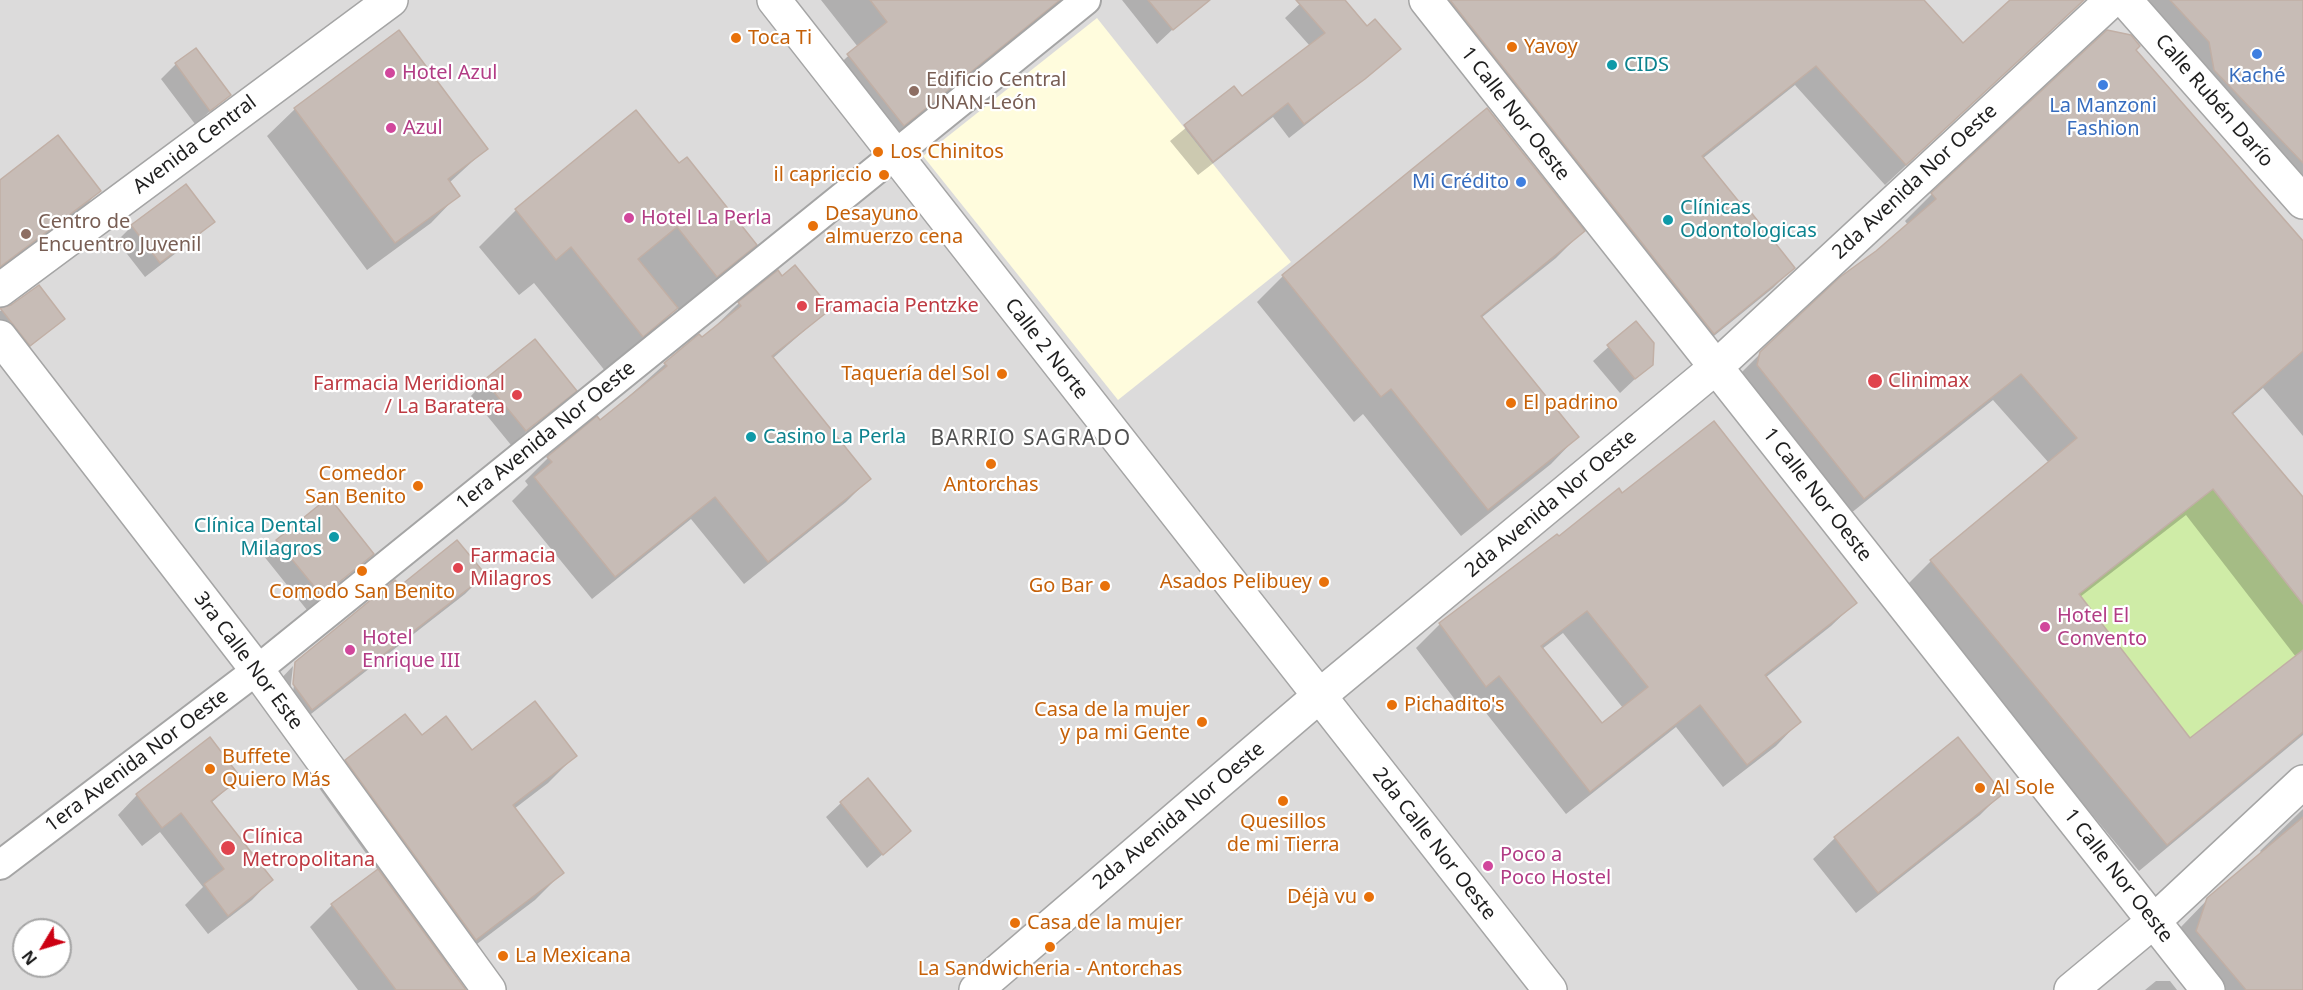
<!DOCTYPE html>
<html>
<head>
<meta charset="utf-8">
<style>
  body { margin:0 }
  #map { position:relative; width:2303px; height:990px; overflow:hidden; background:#efeae3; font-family:"Noto Sans",sans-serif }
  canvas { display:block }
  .north { position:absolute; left:12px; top:918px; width:60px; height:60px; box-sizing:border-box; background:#fff; border:2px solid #a5a5a5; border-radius:50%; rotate:232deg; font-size:16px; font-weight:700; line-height:24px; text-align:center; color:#1e1e1e }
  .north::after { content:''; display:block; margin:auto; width:21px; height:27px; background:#cc0012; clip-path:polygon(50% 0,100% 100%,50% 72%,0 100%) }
</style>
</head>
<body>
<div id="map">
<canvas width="2303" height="990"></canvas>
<div class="north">N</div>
</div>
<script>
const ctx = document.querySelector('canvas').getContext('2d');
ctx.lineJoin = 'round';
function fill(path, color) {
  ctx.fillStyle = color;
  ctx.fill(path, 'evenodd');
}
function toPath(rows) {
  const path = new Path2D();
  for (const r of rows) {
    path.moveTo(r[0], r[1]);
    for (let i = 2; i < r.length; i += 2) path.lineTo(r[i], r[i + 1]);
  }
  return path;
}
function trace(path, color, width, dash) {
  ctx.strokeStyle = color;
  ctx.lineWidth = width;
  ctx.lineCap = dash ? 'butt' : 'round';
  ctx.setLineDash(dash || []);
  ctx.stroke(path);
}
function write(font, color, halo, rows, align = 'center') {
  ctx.font = font + ' "Noto Sans",sans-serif';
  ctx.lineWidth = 4.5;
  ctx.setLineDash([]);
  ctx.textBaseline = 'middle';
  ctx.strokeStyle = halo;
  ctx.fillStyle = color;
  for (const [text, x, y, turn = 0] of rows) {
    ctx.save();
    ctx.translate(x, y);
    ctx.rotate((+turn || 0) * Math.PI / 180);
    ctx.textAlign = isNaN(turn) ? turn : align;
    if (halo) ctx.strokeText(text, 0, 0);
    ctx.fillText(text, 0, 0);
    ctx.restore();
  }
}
const residential = toPath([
  [0,0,2303,0,2303,990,0,990],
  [24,930,60,930,60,966,24,966]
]);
const education = toPath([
  [1097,18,1291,262,1118,400,923,156]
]);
const grass = toPath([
  [2213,489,2303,604,2303,650,2190,738,2079,594]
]);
const shadow = toPath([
  [821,0,1069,0,876,152,820,82,858,47],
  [1122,0,1204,0,1157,44],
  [1304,0,1343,0,1367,28,1384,63,1289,138,1273,117,1198,175,1170,141,1234,88,1241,98,1310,46,1285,18],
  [1418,0,1922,0,1963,45,2012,0,2083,0,1885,185,1795,85,1702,159,1793,268,1773,288,1693,353],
  [2145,0,2303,0,2303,214],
  [399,32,486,149,449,183,458,195,431,223,367,270,267,136,295,109],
  [2108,32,2134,50,2303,243,2303,436,2263,388,2232,415,2303,500,2303,735,2139,871,1904,588,1931,561,2049,463,1993,400,1836,525,1733,381,1761,353,1908,225,1905,221,1932,194],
  [2186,515,2296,657,2190,740,2080,597],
  [176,64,229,95,195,124,161,79],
  [636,112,679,165,755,244,719,281,680,312,677,308,640,345,606,372,534,283,519,295,479,247,516,210],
  [0,182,99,191,78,213,0,271],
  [185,186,213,222,198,236,145,277,117,241,132,226],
  [1583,231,1556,258,1481,318,1577,437,1551,464,1461,536,1363,414,1354,422,1257,302,1283,276],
  [782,278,829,309,772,359,869,479,846,502,744,584,691,519,592,599,512,501,528,485,525,481,548,458,600,422,665,364,701,340,739,303],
  [12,306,63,319,15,359,0,342,0,311],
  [1635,323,1651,364,1620,393,1593,361],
  [485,381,574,390,511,445,471,396],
  [1557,536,1855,603,1831,626,1765,678,1799,722,1776,746,1723,787,1676,727,1566,814,1475,699,1462,709,1416,648,1440,624],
  [1563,633,1623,708,1602,725,1542,649],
  [277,541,372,554,307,610,263,555],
  [484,575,465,594,293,728,277,683,293,666,290,692,293,692,297,664,400,588],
  [422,737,471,752,575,756,548,783,514,809,562,873,535,900,448,966,465,990,358,990,310,927,332,905,378,870,319,788,346,761],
  [239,778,211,803,271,880,252,900,208,934,185,905,203,887,160,832,142,846,118,815,137,795],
  [2001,794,1980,815,1856,913,1813,859,1835,838],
  [841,803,909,831,867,868,826,817],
  [2303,809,2303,990,2195,990,2169,959,2180,928,2208,899,2262,853,2260,851],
  [2156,981,2170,981,2177,990,2145,990]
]);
const building = toPath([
  [870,0,1060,0,904,126,847,54,887,22,870,0],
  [1148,0,1210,0,1173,30,1148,0],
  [1296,0,1345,0,1367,26,1375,19,1401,49,1365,79,1304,124,1288,103,1213,162,1184,125,1234,86,1242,96,1325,33,1296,0],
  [1450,0,1924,0,1963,43,2010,0,2084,0,1906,165,1816,66,1702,156,1740,203,1742,201,1795,268,1714,334,1450,0],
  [2170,0,2303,0,2303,163,2214,70,2209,42,2170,0],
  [399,30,488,149,448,179,460,196,395,243,294,108,399,30],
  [2107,30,2131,35,2140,46,2136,50,2303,241,2303,351,2232,413,2303,497,2303,604,2213,489,2079,594,2190,738,2303,650,2303,732,2167,845,1930,560,2077,438,2021,374,1864,499,1757,365,1760,352,1840,277,1876,251,1936,199,1931,193,2107,30],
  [196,48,231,95,210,111,175,63,196,48],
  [1487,108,1585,231,1481,316,1579,437,1488,510,1391,389,1381,397,1282,275,1487,108],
  [636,110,679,163,687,157,757,245,717,277,677,227,638,259,678,308,643,337,571,247,556,260,515,209,636,110],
  [58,135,101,191,0,267,0,180,58,135],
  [186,184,215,222,160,263,131,225,186,184],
  [795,265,831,309,772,356,871,479,768,562,715,497,615,577,534,477,552,462,547,457,597,416,600,420,667,366,664,363,699,334,702,337,741,306,738,302,778,270,782,276,795,265],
  [39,285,65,319,30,346,0,308,11,305,39,285],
  [1636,321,1654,343,1653,365,1635,379,1607,345,1636,321],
  [535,339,577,391,526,431,484,380,535,339],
  [1714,421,1857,603,1765,675,1801,722,1747,765,1700,705,1590,792,1499,676,1486,687,1439,623,1557,534,1559,536,1619,488,1622,493,1714,421],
  [1587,611,1648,687,1602,723,1541,646,1587,611],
  [329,497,374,554,322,596,276,540,329,497],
  [457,540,486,575,312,710,293,684,295,662,395,580,400,586,457,540],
  [535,701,577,756,513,805,564,873,476,940,345,760,405,714,422,735,446,716,472,750,535,701],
  [210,737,241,778,211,801,273,880,228,916,204,884,224,869,181,813,162,828,136,794,210,737],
  [1958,737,2003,794,1878,893,1834,837,1958,737],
  [868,778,911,831,883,855,840,802,868,778],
  [2303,817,2303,990,2246,990,2196,931,2207,898,2303,817],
  [378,869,466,990,396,990,331,904,378,869]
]);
const pedestrian = toPath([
  [0,865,257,670,1086,0]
]);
const minor = toPath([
  [774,0,1550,990],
  [0,290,391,0],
  [0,337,257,670,489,990],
  [2071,990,2154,921]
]);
const tertiary = toPath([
  [1426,0,2208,990],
  [2125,0,2303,202],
  [2154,921,2303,782],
  [976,990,1318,697,1715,368,2112,0]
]);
const markers = [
  [736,38,6,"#e8710a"],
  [1512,47,6,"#e8710a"],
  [2257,54,6,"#3f7fe0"],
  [1612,65,6,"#0f9aa8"],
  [390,73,6,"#d1479c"],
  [2103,85,6,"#3f7fe0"],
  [914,91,6,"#8d6e63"],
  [391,128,6,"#d1479c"],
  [878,152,6,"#e8710a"],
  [884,175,6,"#e8710a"],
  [1521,182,6,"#3f7fe0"],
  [629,218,6,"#d1479c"],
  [1668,220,6,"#0f9aa8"],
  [813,226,6,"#e8710a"],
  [26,234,6,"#8d6e63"],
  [802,306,6,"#e0444e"],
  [1002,374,6,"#e8710a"],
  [1875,381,8,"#e0444e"],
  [517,395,6,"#e0444e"],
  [1511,403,6,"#e8710a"],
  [751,437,6,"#0f9aa8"],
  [991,464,6,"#e8710a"],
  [418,486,6,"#e8710a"],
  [334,537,6,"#0f9aa8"],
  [458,568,6,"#e0444e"],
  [362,571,6,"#e8710a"],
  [1324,582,6,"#e8710a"],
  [1105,586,6,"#e8710a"],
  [2045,627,6,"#d1479c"],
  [350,650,6,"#d1479c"],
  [1392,705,6,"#e8710a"],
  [1202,722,6,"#e8710a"],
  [210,769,6,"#e8710a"],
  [1980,788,6,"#e8710a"],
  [1283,801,6,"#e8710a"],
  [228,848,8,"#e0444e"],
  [1488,866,6,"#d1479c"],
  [1369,897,6,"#e8710a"],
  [1015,923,6,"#e8710a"],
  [1050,947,6,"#e8710a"],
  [503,956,6,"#e8710a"]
];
const foodNames = [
  ["Toca Ti",748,38],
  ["Yavoy",1524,47],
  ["Los Chinitos",890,152],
  ["il capriccio",872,175,"right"],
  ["Desayuno",825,214],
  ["almuerzo cena",825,237],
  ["Taquería del Sol",990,374,"right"],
  ["El padrino",1523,403],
  ["Comedor",406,474,"right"],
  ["San Benito",406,497,"right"],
  ["Antorchas",991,485,"center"],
  ["Asados Pelibuey",1312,582,"right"],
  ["Go Bar",1093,586,"right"],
  ["Comodo San Benito",362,592,"center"],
  ["Pichadito's",1404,705],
  ["Casa de la mujer",1190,710,"right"],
  ["y pa mi Gente",1190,733,"right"],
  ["Buffete",222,757],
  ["Quiero Más",222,780],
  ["Al Sole",1992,788],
  ["Quesillos",1283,822,"center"],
  ["de mi Tierra",1283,845,"center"],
  ["Déjà vu",1357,897,"right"],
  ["Casa de la mujer",1027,923],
  ["La Mexicana",515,956],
  ["La Sandwicheria - Antorchas",1050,969,"center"]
];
const cultureNames = [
  ["CIDS",1624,65],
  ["Clínicas",1680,208],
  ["Odontologicas",1680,231],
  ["Casino La Perla",763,437],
  ["Clínica Dental",322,526,"right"],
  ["Milagros",322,549,"right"]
];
const hotelNames = [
  ["Hotel Azul",402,73],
  ["Azul",403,128],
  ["Hotel La Perla",641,218],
  ["Hotel El",2057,616],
  ["Convento",2057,639],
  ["Hotel",362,638],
  ["Enrique III",362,661],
  ["Poco a",1500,855],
  ["Poco Hostel",1500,878]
];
const shopNames = [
  ["Kaché",2257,76],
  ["La Manzoni",2103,106],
  ["Fashion",2103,129],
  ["Mi Crédito",1509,182,"right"]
];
const educationNames = [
  ["Edificio Central",926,80],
  ["UNAN-León",926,103],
  ["Centro de",38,222],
  ["Encuentro Juvenil",38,245]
];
const streetNames = [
  ["Calle Rubén Darío",2214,101,49],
  ["1 Calle Nor Oeste",1515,114,52],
  ["Avenida Central",195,145,-37],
  ["2da Avenida Nor Oeste",1915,182,-43],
  ["Calle 2 Norte",1046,349,52],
  ["1era Avenida Nor Oeste",546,436,-39],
  ["1 Calle Nor Oeste",1817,495,52],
  ["2da Avenida Nor Oeste",1551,504,-40],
  ["3ra Calle Nor Este",248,661,53],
  ["1era Avenida Nor Oeste",137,761,-37],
  ["2da Avenida Nor Oeste",1179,816,-40],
  ["2da Calle Nor Oeste",1434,844,52],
  ["1 Calle Nor Oeste",2118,876,52]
];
const healthNames = [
  ["Framacia Pentzke",814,306],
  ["Clinimax",1888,381],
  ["Farmacia Meridional",505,384,"right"],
  ["/ La Baratera",505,407,"right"],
  ["Farmacia",470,556],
  ["Milagros",470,579],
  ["Clínica",242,837],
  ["Metropolitana",242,860]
];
const neighbourhoodNames = [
  ["BARRIO SAGRADO",1031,439]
];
fill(residential, '#dcdbdb');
fill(education, '#fffcdd');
fill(grass, '#cfeca7');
fill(shadow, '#0003');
fill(building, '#c7bcb6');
trace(building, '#c1afa5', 1.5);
trace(pedestrian, '#a5a5a5', 32);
trace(minor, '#a5a5a5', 36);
trace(tertiary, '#a5a5a5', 36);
trace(pedestrian, '#fff', 28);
trace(minor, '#fff', 33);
trace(tertiary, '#fff', 33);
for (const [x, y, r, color] of markers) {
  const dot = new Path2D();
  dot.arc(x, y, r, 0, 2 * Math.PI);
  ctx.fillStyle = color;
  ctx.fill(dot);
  trace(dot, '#fff', 2);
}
write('20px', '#c56008', '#fff', foodNames, 'left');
write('20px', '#0d838f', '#fff', cultureNames, 'left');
write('20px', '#b23c85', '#fff', hotelNames, 'left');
write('20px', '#366cbe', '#fff', shopNames);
write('20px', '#785e54', '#fff', educationNames, 'left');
write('20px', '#1e1e1e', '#fff', streetNames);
write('20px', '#be3a42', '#fff', healthNames, 'left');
ctx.letterSpacing = '1.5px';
write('21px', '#515151', '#fff', neighbourhoodNames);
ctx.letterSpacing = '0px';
</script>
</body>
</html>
